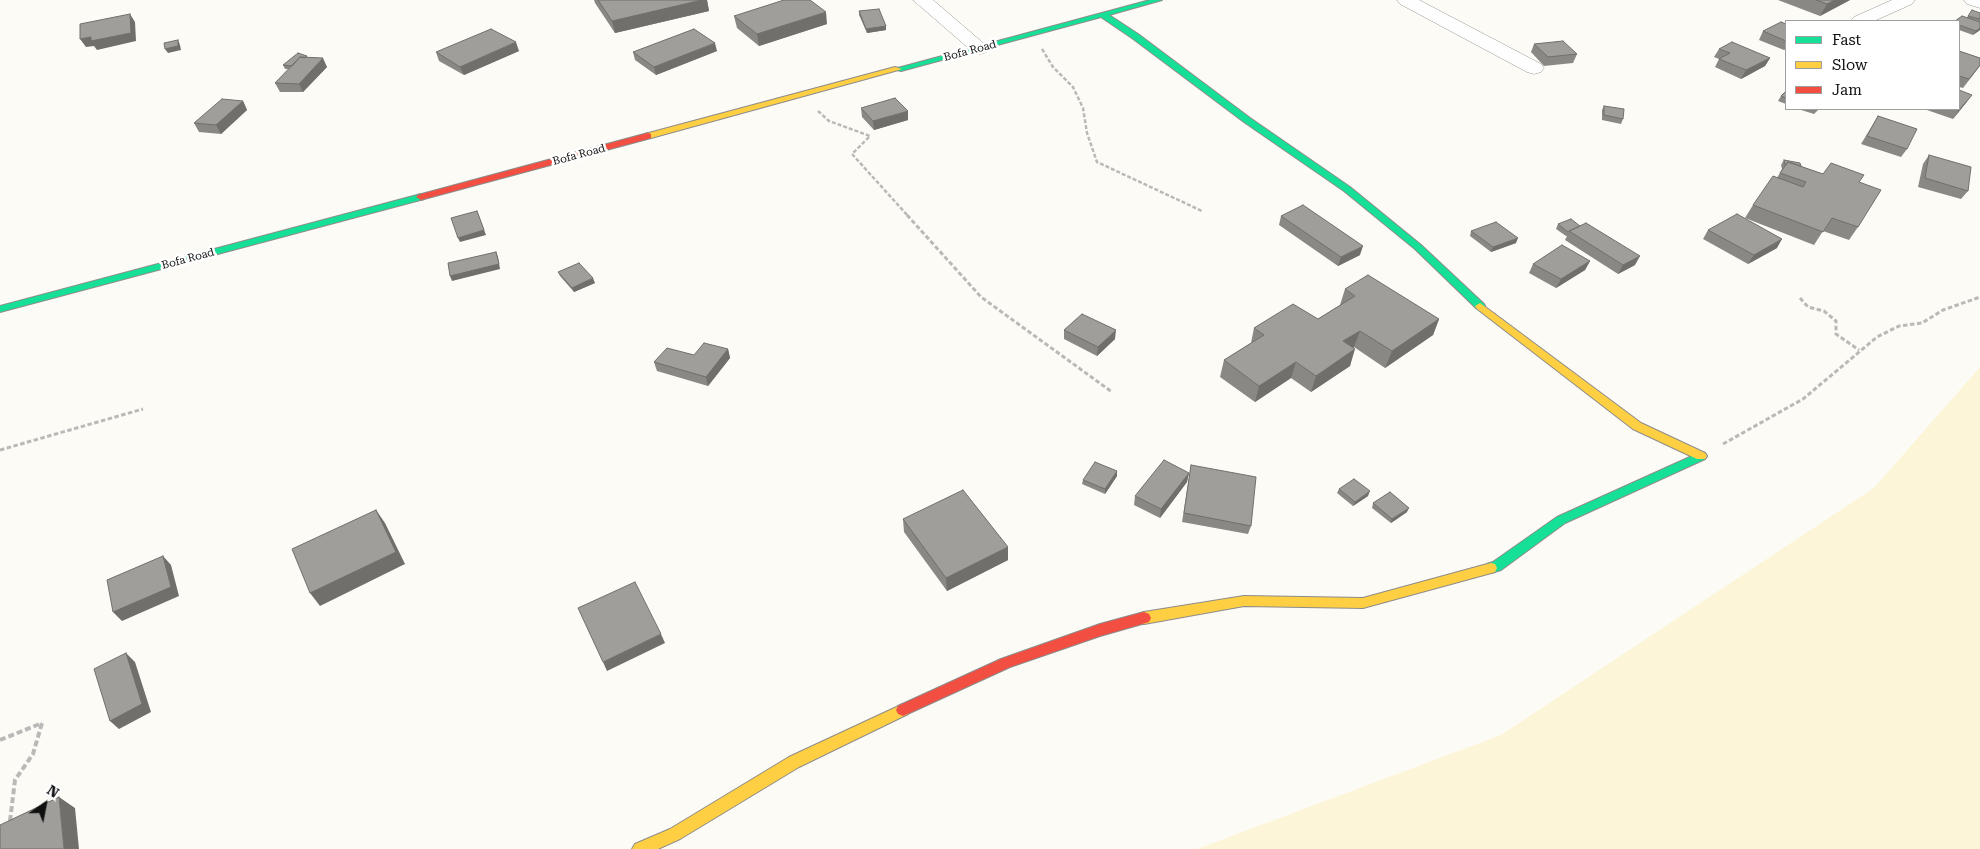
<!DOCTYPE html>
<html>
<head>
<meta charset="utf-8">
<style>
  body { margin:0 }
  #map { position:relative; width:1980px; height:849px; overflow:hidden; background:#fcfbf6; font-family:"Roboto Serif",serif }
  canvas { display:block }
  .legend { position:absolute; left:1785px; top:20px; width:175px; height:90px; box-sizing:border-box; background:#fff; border:1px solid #9f9f9f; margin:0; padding:6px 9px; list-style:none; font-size:15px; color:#101010 }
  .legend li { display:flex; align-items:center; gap:10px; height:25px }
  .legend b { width:25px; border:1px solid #9f9f9f }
  .north { position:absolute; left:20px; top:779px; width:50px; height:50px; -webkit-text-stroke:4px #fff; paint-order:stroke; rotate:33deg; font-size:14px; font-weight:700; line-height:20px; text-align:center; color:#101010 }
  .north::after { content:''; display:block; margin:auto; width:18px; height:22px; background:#101010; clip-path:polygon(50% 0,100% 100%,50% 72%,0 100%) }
</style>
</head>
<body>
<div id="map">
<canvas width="1980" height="849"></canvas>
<ul class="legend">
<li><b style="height:6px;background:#16e098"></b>Fast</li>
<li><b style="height:6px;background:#ffcf43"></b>Slow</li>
<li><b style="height:6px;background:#f24e42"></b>Jam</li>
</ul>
<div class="north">N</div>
</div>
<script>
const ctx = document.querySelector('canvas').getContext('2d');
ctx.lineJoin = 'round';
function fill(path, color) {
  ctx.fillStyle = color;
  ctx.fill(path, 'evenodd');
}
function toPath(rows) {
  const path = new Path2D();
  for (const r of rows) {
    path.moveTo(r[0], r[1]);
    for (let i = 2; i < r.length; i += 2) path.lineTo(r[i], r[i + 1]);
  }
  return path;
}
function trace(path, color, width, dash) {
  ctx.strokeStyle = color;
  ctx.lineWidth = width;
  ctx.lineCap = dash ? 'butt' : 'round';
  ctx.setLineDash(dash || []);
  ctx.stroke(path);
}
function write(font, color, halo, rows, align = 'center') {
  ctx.font = font + ' "Roboto Serif",serif';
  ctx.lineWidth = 5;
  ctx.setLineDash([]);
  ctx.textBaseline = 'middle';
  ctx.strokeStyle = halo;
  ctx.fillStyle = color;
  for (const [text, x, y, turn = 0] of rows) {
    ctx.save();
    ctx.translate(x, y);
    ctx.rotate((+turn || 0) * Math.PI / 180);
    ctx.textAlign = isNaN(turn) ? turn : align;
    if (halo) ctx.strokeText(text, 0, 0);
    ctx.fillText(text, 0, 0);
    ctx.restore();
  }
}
const sand = toPath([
  [1980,367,1980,849,1197,849,1501,735,1874,488]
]);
const pathFar2 = toPath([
  [1042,49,1053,67,1073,87,1083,108,1087,133,1097,162,1202,211],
  [818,111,829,121,870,136,852,154,908,216]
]);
const pathFar1 = toPath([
  [907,215,981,297,1112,392],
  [1800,298,1808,307,1824,311,1836,321,1836,334,1859,350],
  [1723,444,1803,399,1877,337,1899,326,1922,323,1943,310,1980,297],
  [0,450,143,409]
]);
const path = toPath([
  [0,740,42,723],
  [10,821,15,780,33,754,42,723]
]);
const street = toPath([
  [913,0,933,0,989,48,987,52,980,54,973,52,913,0],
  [1397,0,1419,0,1541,64,1544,68,1541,72,1534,74,1527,72,1400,4,1397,0],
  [1892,0,1915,0,1912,4,1874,21,1851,21,1854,17,1892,0],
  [1964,0,1980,0,1980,8,1967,4,1964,0]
]);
const fast = toPath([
  [1150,0,1162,0,1109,15,1138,34,1250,118,1350,187,1421,245,1484,304,1485,306,1484,308,1476,308,1415,249,1344,191,1244,122,1132,38,1101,17,901,71,894,69,1150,0],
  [421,194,424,195,424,199,0,312,0,306,421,194],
  [1701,452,1705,453,1707,456,1705,459,1565,523,1501,570,1491,573,1487,572,1485,568,1487,564,1493,562,1557,517,1701,452]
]);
const slow = toPath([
  [895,67,902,69,651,138,645,138,644,136,645,134,895,67],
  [1480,303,1641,423,1705,453,1707,456,1705,459,1697,459,1633,429,1476,308,1475,306,1480,303],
  [1491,563,1495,564,1497,568,1495,572,1363,608,1244,606,1144,624,1139,622,1137,618,1139,614,1144,612,1244,596,1363,598,1491,563],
  [903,704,908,706,910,710,908,714,799,767,680,839,658,849,632,849,635,844,670,829,789,757,903,704]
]);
const jam = toPath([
  [648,133,651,134,651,138,424,199,421,200,416,197,418,195,648,133],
  [1144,612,1149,614,1151,618,1149,622,1100,636,1010,667,903,716,898,714,896,710,898,706,1001,659,1100,624,1144,612]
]);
const wall = toPath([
  [594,0,707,0,709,11,615,33,595,3],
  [1778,0,1850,0,1820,16],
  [859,11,886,26,886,30,867,33,859,15],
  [1980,13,1980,30,1973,35,1959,30,1959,21,1966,18,1968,16],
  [734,16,827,24,759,46,737,28],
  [1786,24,1786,49,1784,50,1759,40,1763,31],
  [1534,44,1577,54,1573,63,1544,66,1531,52],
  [1719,49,1770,58,1765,66,1741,79,1715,67,1719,59,1714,57],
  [519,51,464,75,439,61,436,52],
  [717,51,656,75,635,60,633,52],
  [1959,51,1980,58,1980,66,1963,88,1959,87],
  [307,56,308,58,327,67,303,92,280,92,275,83,289,69,285,69,283,65],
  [1786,91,1786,104,1778,101,1781,96],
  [1972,95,1953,119,1924,109,1959,109],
  [243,101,247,110,221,134,199,132,194,123],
  [1604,106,1623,119,1621,124,1602,120,1602,110],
  [861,108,908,120,874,130,862,117],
  [1798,109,1819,109,1814,114],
  [1878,116,1907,149,1901,157,1861,144],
  [1929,155,1968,191,1961,199,1918,187,1923,164],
  [1784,160,1823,174,1859,182,1858,227,1849,240,1823,231,1814,245,1745,218,1753,205,1777,178,1782,169,1781,165],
  [1281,216,1360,255,1338,266,1279,225],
  [1558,224,1635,265,1618,274,1565,240,1567,236,1566,236,1556,229],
  [1708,230,1777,248,1748,264,1703,239],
  [1471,231,1516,243,1491,252,1470,236],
  [1590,261,1585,270,1556,288,1529,273,1533,264],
  [558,272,595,283,574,292,560,276],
  [1345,289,1439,319,1433,335,1385,368,1354,347,1354,348,1350,366,1311,392,1291,378,1255,402,1220,377,1224,360,1251,343,1254,328,1318,319,1340,305],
  [1064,330,1115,339,1097,356,1064,339],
  [728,349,730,358,708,386,657,371,654,362],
  [1191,465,1251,526,1248,534,1182,522],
  [1189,473,1187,482,1160,518,1134,505,1135,496],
  [1117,476,1105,494,1082,484,1083,480],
  [1339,489,1368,496,1353,506,1337,493],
  [1373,503,1407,512,1391,523,1372,508],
  [903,519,1008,547,1008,560,947,591,904,532]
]);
const shadedWall = toPath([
  [702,0,707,0,709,11,615,33,612,21],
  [1835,0,1850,0,1820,16,1827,4],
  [826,12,827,24,759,46,757,34],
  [130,14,135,22,136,41,97,50,94,46,86,47,80,39],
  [886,26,886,30,867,33,866,29],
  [1980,28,1980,30,1973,35,1976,31],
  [178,40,180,45,181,50,168,53,165,49],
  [516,42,519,51,464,75,460,67],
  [715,43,717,51,656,75,654,67],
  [323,58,327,67,303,92,299,84],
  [1770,58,1765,66,1741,79,1746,70],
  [1972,95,1966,103,1953,119,1959,110],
  [243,101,247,110,221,134,216,125],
  [908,111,908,120,874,130,873,121],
  [477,211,486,235,460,242,458,238],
  [1518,238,1516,243,1491,252,1493,247],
  [1782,239,1777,248,1748,264,1754,255],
  [1363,246,1360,255,1338,266,1341,257],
  [496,252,498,257,500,269,452,281,450,276],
  [1640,256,1635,265,1618,274,1623,265],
  [1590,261,1585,270,1556,288,1561,279],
  [593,278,595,283,574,292,572,288],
  [1439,319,1433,335,1385,368,1392,351],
  [1116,330,1115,339,1097,356,1098,347],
  [1360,331,1354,347,1338,358,1343,341],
  [728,349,730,358,708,386,706,377],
  [1355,349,1350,366,1311,392,1316,376],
  [1296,362,1291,378,1255,402,1259,386],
  [1117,471,1117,476,1105,494,1105,489],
  [1189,473,1187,482,1160,518,1161,509],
  [1370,491,1368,496,1353,506,1355,502],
  [1409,508,1407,512,1391,523,1392,519],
  [376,510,385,523,405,564,320,606,310,593],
  [1008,547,1008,560,947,591,946,578],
  [163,556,171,565,179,596,122,621,113,612],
  [661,634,665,643,607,671,603,662],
  [126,653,135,662,151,712,119,729,110,721],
  [59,797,75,808,79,849,64,849]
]);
const building = toPath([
  [598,0,702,0,612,21,598,0],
  [784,0,810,0,826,12,757,34,734,16,784,0],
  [1816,0,1835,0,1827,4,1816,0],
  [879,9,886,26,866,29,859,11,879,9],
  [1972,10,1980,13,1980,19,1968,16,1972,10],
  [130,14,131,33,91,41,91,37,80,39,80,24,130,14],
  [1962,16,1980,22,1980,28,1976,31,1959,25,1959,21,1955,21,1962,16],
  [1781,22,1786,24,1786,41,1763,31,1781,22],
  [491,29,516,42,460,67,436,52,491,29],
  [694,29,715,43,654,67,633,52,694,29],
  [178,40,178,46,165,49,164,43,178,40],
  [1563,41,1577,54,1548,57,1534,44,1563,41],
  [1732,42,1770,58,1746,70,1719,59,1730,53,1719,49,1732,42],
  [1959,51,1980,58,1980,65,1969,79,1959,76,1959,51],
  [298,53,307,56,305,58,300,57,292,66,283,65,298,53],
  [300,57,323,58,299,84,275,83,300,57],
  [1959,90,1972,95,1959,110,1955,109,1959,109,1959,90],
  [1786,91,1786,98,1781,96,1786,91],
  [895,98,908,111,873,121,861,108,895,98],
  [222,99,243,101,216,125,194,123,222,99],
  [1604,106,1624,109,1623,119,1604,115,1604,106],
  [1878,116,1917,129,1907,149,1867,136,1878,116],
  [1929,155,1971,167,1968,191,1925,178,1929,155],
  [1784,160,1800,163,1801,166,1788,162,1785,165,1784,160],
  [1788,162,1823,174,1831,163,1864,175,1859,182,1881,190,1858,227,1832,218,1823,232,1753,205,1773,176,1803,187,1806,182,1780,173,1788,162],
  [1303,205,1363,246,1341,257,1281,216,1303,205],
  [477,211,484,230,458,238,451,218,477,211],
  [1737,214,1782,239,1754,255,1708,230,1737,214],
  [1571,219,1580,226,1568,232,1558,224,1571,219],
  [1496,222,1518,238,1493,247,1471,231,1496,222],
  [1586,223,1640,256,1623,265,1569,231,1586,223],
  [1562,245,1590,261,1561,279,1533,264,1562,245],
  [496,252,499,264,450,276,448,263,496,252],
  [579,263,593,278,572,288,558,272,579,263],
  [1368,275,1439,319,1392,351,1360,331,1343,341,1355,349,1316,376,1296,362,1259,386,1224,360,1264,335,1254,328,1293,304,1318,319,1355,296,1345,289,1368,275],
  [1082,314,1116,330,1098,347,1064,330,1082,314],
  [704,343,728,349,706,377,654,362,667,348,694,355,704,343],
  [1164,460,1189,473,1161,509,1135,496,1164,460],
  [1095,462,1117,471,1105,489,1083,480,1095,462],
  [1191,465,1256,477,1251,526,1184,513,1191,465],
  [1354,479,1370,491,1355,502,1339,489,1354,479],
  [963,490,1008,547,946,578,903,519,963,490],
  [1390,492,1409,508,1392,519,1373,503,1390,492],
  [376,510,396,552,310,593,292,549,376,510],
  [163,556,171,587,113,612,107,580,163,556],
  [635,582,661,634,603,662,578,608,635,582],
  [126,653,142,704,110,721,94,669,126,653],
  [59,797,64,849,0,849,0,825,59,797]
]);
const farStreetnames = [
  ["Bofa Road",970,51,-15],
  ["Bofa Road",579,155,-15],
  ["Bofa Road",188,259,-15]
];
fill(sand, '#fdf5d7');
trace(street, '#969694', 1);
trace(fast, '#8d8c8a', 2);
trace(slow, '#8d8c8a', 2);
trace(jam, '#8d8c8a', 2);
trace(pathFar2, '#b9b9b8', 2.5, [4, 2]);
trace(pathFar1, '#b9b9b8', 3, [4.5, 2.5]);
trace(path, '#b9b9b8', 4, [6, 3]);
fill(street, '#fffefe');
fill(fast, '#16e098');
fill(slow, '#ffcf43');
fill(jam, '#f24e42');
fill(wall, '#8a8885');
fill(shadedWall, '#706f6c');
fill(building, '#a09e9b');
trace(building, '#706f6c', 1);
write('11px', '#101010', '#fff', farStreetnames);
</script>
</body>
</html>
